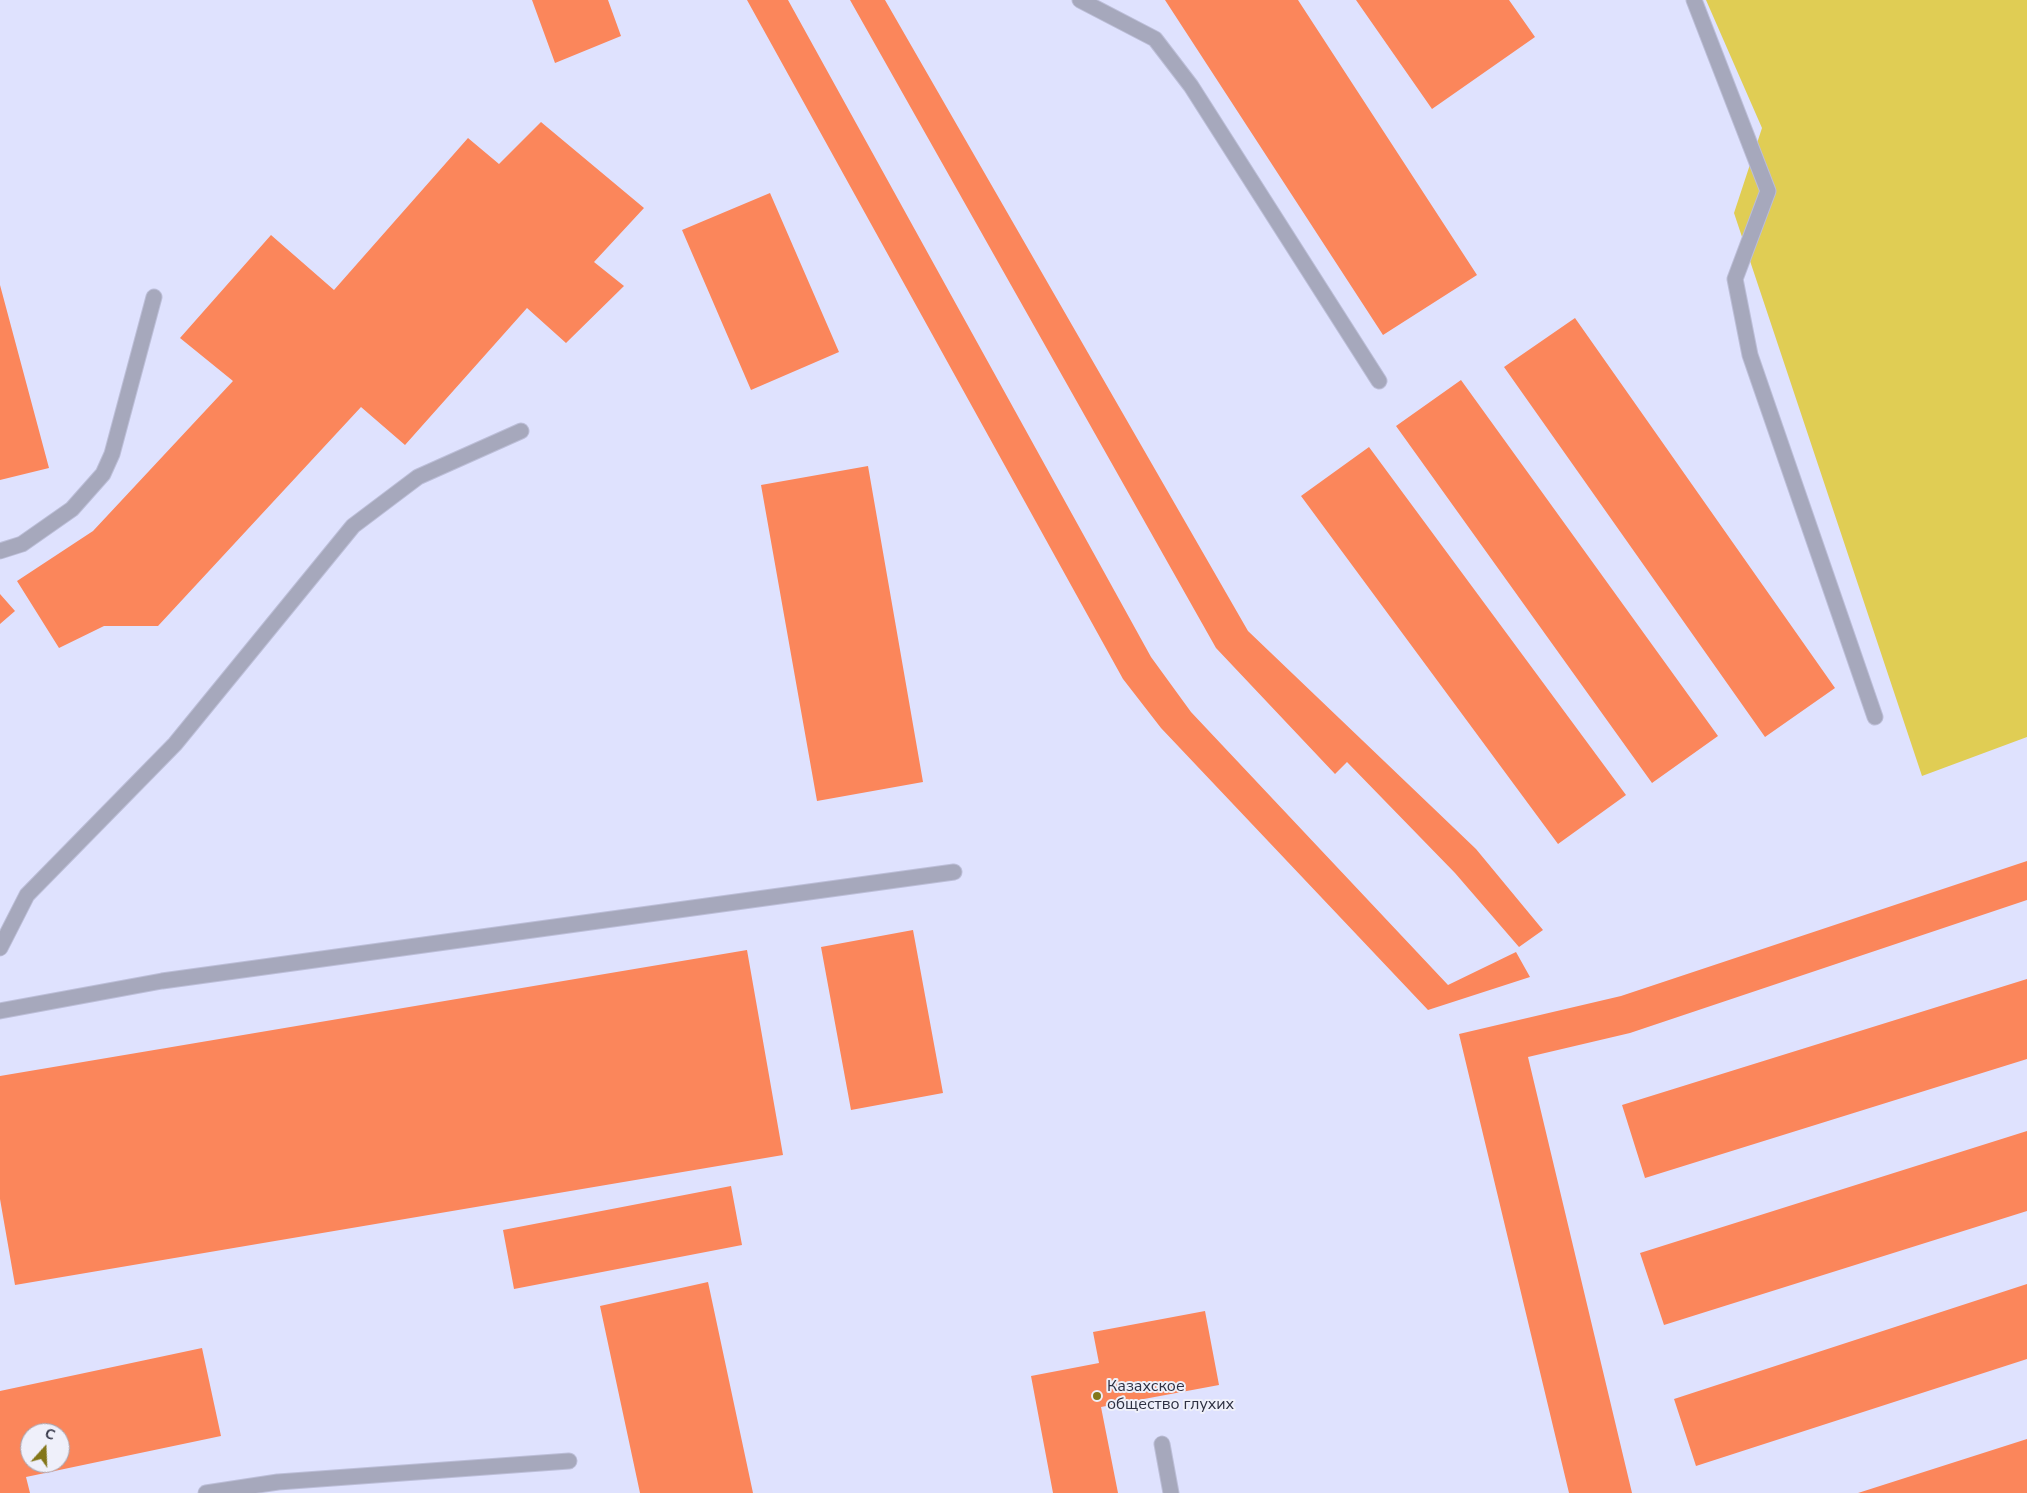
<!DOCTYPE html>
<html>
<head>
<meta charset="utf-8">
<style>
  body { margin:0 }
  #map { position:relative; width:2027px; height:1493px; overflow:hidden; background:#dfe2fe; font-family:"Nunito Sans",sans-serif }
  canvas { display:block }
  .north { position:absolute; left:20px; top:1423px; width:50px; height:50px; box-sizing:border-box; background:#eff0fa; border:1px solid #a2a3b0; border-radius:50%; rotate:20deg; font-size:14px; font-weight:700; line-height:20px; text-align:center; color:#2e3042 }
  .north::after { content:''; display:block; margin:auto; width:18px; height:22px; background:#837619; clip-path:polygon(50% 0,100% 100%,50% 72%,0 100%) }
</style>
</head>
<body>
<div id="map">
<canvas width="2027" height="1493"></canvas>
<div class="north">С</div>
</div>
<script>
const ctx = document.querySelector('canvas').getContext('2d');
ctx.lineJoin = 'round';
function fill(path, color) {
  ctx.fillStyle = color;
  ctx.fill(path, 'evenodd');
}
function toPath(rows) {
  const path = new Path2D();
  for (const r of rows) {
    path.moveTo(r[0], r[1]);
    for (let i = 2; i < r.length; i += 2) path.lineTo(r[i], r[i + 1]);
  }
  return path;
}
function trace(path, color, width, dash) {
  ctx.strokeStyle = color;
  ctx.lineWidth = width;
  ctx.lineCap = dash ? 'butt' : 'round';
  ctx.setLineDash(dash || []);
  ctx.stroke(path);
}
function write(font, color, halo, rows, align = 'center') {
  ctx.font = font + ' "Nunito Sans",sans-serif';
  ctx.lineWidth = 4;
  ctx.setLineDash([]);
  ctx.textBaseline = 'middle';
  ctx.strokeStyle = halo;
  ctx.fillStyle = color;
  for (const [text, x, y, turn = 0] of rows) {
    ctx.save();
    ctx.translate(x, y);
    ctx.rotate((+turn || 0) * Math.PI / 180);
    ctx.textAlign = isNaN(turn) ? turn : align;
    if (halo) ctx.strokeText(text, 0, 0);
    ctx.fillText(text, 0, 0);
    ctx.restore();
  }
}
const green = toPath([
  [1706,0,2027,0,2027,737,1922,776,1734,213,1762,128]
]);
const building = toPath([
  [532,0,608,0,621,36,555,63],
  [747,0,788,0,1151,657,1191,712,1448,985,1516,952,1530,977,1428,1010,1161,728,1123,679],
  [850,0,885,0,1248,631,1476,849,1543,930,1519,947,1455,873,1347,762,1335,774,1216,648],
  [1165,0,1298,0,1477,275,1383,335],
  [1356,0,1509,0,1535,37,1432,109],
  [541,122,644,208,594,262,624,286,566,343,527,308,405,445,361,407,158,626,104,626,59,648,17,581,93,531,233,381,180,338,271,235,334,290,468,138,499,164],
  [770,193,839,352,751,390,682,230],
  [0,285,49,468,0,480],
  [1575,318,1835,688,1765,737,1504,367],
  [1461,380,1718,736,1652,783,1396,426],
  [1369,447,1626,795,1558,844,1301,496],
  [868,466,923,782,817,801,761,485],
  [0,594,15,611,0,624],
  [2027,861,2027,900,1630,1033,1528,1057,1632,1493,1569,1493,1459,1034,1621,996],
  [913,930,943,1093,851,1110,821,947],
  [747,950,783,1155,15,1285,0,1199,0,1076],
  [2027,979,2027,1059,1645,1178,1622,1105],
  [2027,1131,2027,1211,1664,1325,1640,1253],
  [731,1186,742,1245,514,1289,503,1230],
  [708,1282,753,1493,640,1493,600,1306],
  [2027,1284,2027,1359,1696,1466,1674,1399],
  [1205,1311,1219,1385,1101,1407,1118,1493,1053,1493,1031,1376,1099,1363,1093,1332],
  [202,1348,221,1436,26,1477,30,1493,0,1493,0,1391],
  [30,1433,60,1433,60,1463,30,1463],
  [2027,1439,2027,1493,1858,1493]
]);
const minor = toPath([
  [1080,0,1155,39,1191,86,1379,381],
  [1694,0,1768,191,1735,279,1750,355,1875,717],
  [0,551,22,544,72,509,103,474,112,454,154,297],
  [0,948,27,895,175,744,353,526,418,477,521,431],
  [0,1011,162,981,954,872],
  [1162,1444,1171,1493],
  [206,1493,278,1482,569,1461]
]);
const markers = [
  [1097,1396,5,"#837619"]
];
const poiNames = [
  ["Казахское",1107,1387],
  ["общество глухих",1107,1405]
];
fill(green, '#e0cd54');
fill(building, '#fb865b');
trace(minor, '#bcbed8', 17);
trace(minor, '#a6a8bc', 15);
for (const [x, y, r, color] of markers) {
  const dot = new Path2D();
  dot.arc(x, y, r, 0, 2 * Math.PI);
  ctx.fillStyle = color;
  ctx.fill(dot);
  trace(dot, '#eff0fa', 2);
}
write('16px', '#2e3042', '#eff0fa', poiNames, 'left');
</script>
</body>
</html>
